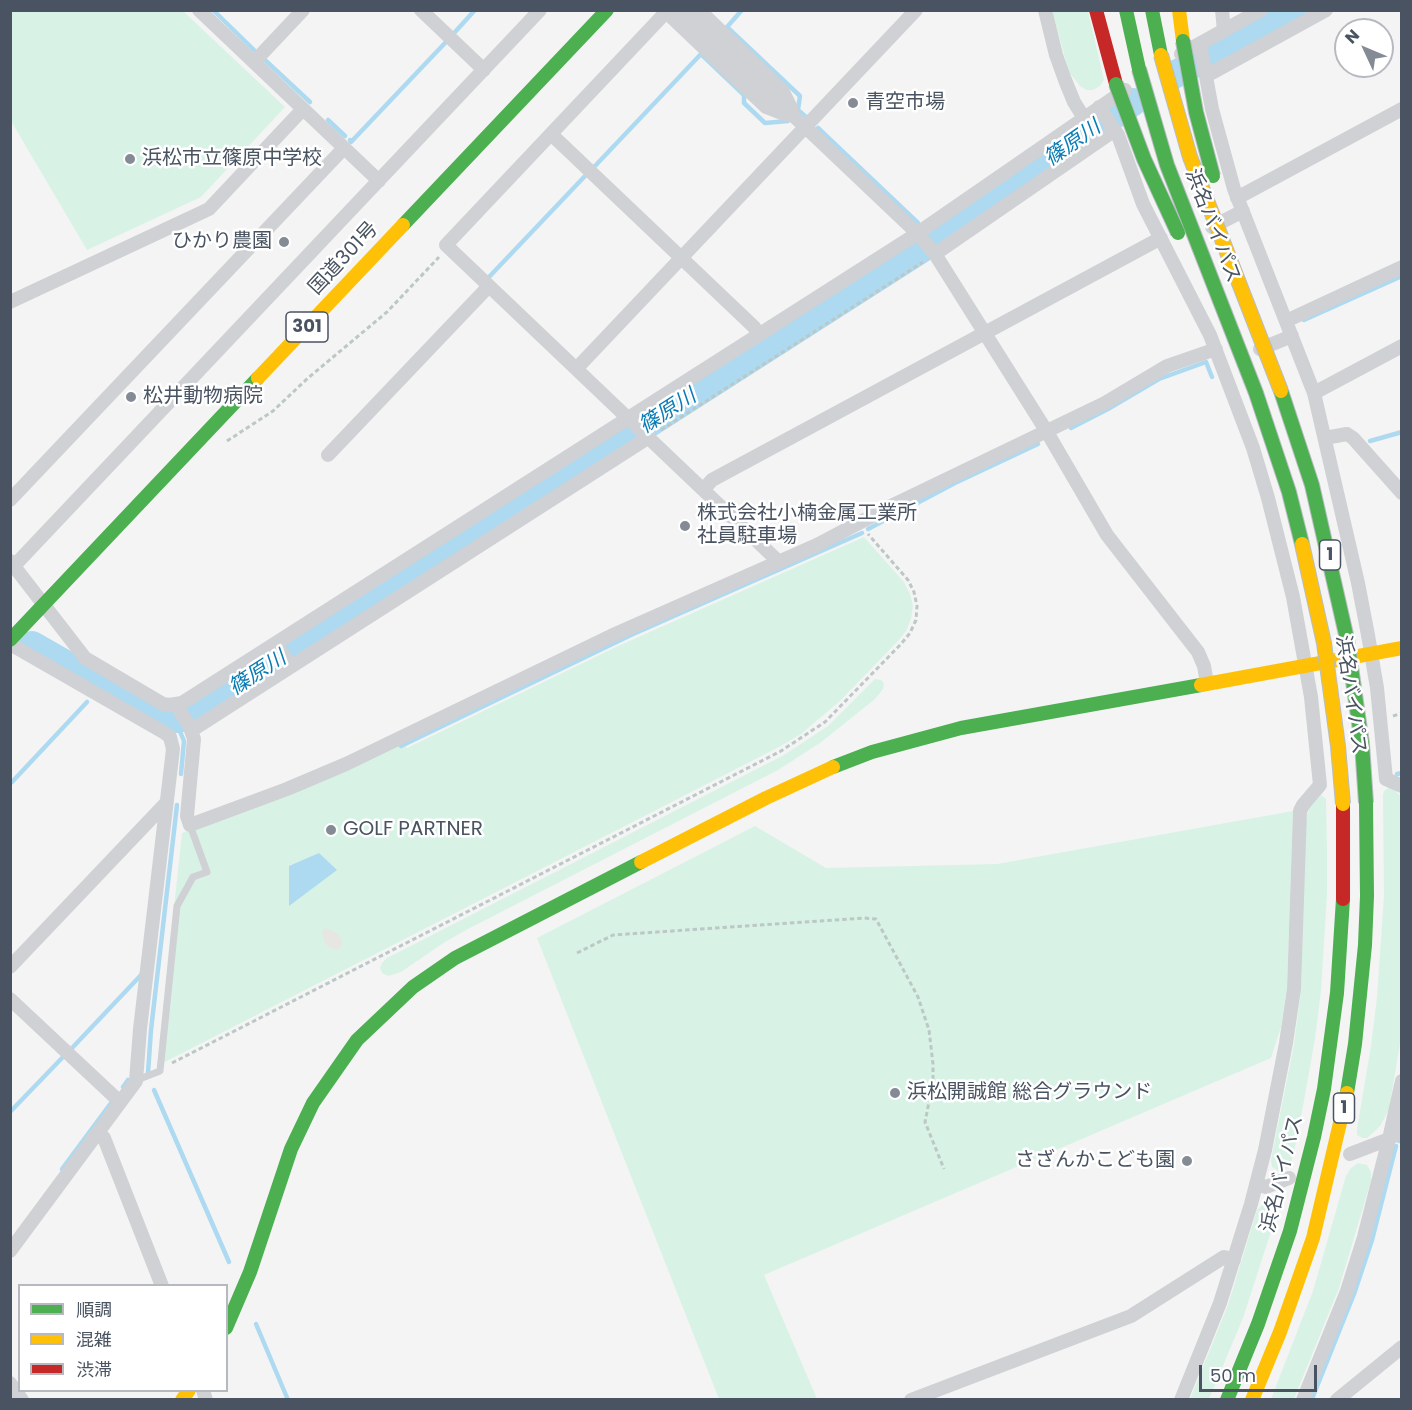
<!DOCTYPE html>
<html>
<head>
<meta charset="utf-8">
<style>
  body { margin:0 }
  #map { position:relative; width:1412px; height:1410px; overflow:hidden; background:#f4f4f4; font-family:Poppins,"Noto Sans JP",sans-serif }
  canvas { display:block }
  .frame { position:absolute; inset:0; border:12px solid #495361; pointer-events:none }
  .legend { position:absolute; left:18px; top:1284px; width:210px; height:108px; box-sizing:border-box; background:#fff; border:2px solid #b6bac0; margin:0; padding:8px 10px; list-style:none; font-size:18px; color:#495361 }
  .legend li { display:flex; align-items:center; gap:12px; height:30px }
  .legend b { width:30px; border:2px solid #b6bac0 }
  .north { position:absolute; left:1334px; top:18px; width:60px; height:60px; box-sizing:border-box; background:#fff; border:2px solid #b6bac0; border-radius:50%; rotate:314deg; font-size:16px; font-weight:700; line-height:24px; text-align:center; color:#495361 }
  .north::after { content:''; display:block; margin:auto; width:21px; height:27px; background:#858b94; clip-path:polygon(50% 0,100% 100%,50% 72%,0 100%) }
  .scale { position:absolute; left:1199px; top:1365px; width:118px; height:27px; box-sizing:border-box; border:3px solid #495361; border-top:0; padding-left:8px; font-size:18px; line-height:21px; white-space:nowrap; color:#495361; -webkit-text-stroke:4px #fff; paint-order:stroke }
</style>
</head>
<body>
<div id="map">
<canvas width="1412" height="1410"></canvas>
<div class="frame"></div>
<ul class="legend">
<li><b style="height:8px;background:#4caf50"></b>順調</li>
<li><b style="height:8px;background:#ffc107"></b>混雑</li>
<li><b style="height:8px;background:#c62828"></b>渋滞</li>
</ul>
<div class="north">N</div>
<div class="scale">50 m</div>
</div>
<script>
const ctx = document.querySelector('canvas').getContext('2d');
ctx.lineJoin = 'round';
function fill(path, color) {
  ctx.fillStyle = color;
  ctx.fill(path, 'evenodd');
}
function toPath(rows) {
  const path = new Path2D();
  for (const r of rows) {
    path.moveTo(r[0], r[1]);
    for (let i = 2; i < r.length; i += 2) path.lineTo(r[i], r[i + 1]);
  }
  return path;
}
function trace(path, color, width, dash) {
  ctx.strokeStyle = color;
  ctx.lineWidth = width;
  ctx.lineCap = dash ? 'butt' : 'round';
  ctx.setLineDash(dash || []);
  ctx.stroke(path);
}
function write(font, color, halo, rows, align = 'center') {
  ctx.font = font + ' Poppins,"Noto Sans JP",sans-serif';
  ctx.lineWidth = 5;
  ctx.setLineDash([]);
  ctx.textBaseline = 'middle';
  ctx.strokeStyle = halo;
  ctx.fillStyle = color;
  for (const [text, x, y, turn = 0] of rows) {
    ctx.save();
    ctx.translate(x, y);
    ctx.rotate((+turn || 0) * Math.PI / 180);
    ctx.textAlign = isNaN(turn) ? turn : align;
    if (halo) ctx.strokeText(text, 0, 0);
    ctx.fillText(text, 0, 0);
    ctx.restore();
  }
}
const green = toPath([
  [10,11,183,11,285,107,201,197,87,250,11,121],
  [1052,11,1088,11,1104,80,1100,86,1093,90,1086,90,1080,86,1069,72],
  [864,537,904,582,910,594,913,606,911,619,906,631,898,641,840,701,801,734,779,747,157,1066,182,833,259,805,403,742,407,748,616,647],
  [875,679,881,680,884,683,883,689,875,699,820,743,778,770,468,929,445,942,401,972,388,976,382,973,380,968,382,963,387,958,784,755,828,726],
  [1388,788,1392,788,1402,797,1401,1037,1389,1110,1380,1126,1374,1132,1367,1138,1362,1138,1357,1135,1357,1129,1371,1046,1377,997,1384,896,1383,795,1384,791],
  [1321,795,1326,799,1327,847,1327,895,1321,991,1315,1039,1298,1134,1291,1163,1289,1167,1280,1172,1272,1167,1271,1160,1294,1044,1301,990,1306,819,1309,808],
  [1293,811,1287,988,1281,1027,1271,1058,764,1275,817,1399,719,1399,537,938,755,826,826,868,997,864],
  [1358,1163,1367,1165,1371,1172,1371,1181,1339,1288,1294,1399,1271,1399,1313,1291,1346,1176,1351,1168],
  [1268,1199,1274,1200,1278,1205,1278,1210,1243,1318,1209,1399,1190,1399,1228,1305,1257,1210]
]);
const sand = toPath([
  [325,928,337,933,341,938,342,945,338,950,330,948,325,943,322,932]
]);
const water = toPath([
  [319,853,337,870,289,906,289,866]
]);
const stream = toPath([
  [213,10,254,50],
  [742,10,727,27,800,96,798,110,806,117],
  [455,32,475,10],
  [266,61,310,102],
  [328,120,345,136],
  [818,128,918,223],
  [350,140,351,142,445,43],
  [595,166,701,54,744,95,744,103,765,123,788,121],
  [930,235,935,240],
  [489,277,585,176],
  [1304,320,1402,276],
  [1071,428,1108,409,1159,379,1206,362,1212,377],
  [1370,441,1402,432],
  [868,529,955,483,1038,444],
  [168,720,179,729,184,741,181,774],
  [400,744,401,746,631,635,862,533],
  [1397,774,1402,773],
  [12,782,87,702],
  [73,1047,142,974],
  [148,1073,151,1030,177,805],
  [123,1087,128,1080],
  [154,1090,229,1262],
  [10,1112,62,1058],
  [1399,1141,1402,1139],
  [62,1169,111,1103],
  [256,1324,288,1400],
  [1312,1399,1354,1294,1372,1240,1396,1146]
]);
const river = toPath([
  [1174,75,1294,10],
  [32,645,158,717,178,719,197,713,920,250,1133,102]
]);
const path = toPath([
  [661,430,923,262],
  [227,441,273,411,308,378,387,312,439,257],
  [1393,716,1402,713],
  [577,953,613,935,864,918,876,919,918,997,929,1030,933,1064,933,1082,925,1122,944,1169],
  [172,1063,781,751,825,722,901,644,910,633,916,620,917,606,914,592,908,580,868,534]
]);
const lane = toPath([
  [279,642,294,665],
  [137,1080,160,1071,177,906,193,877,207,872,190,825]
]);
const street = toPath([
  [199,10,379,181],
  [421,10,484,70],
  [664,10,766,107,787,115],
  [668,10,446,245,779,562],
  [682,10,917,233,935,254,1047,432,1107,535,1198,652,1204,666,1207,683],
  [699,10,782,90,792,110],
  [1045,10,1056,55,1065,80,1074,102,1084,118],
  [1222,10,1224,31],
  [1200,44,1212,109,1234,189,1314,393,1358,583,1368,635,1377,688,1386,779,1402,786],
  [1181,54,1261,10],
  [254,62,303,10],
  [1206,76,1326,10],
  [1099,107,1118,135,1143,204,1210,335,1253,448,1268,498,1293,597,1311,697,1320,785,1303,805,1300,811,1294,989,1286,1043,1265,1150,1251,1204,1220,1303,1181,1400],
  [551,134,754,327,759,335],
  [1237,198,1402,109],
  [1212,227,1243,211],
  [935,254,1115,130],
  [10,302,209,209,303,109],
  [1286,321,1402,267],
  [1260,349,1292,336],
  [577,368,916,10],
  [1314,393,1402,346],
  [1325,438,1347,434,1353,438,1402,493],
  [328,455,489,286],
  [704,489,712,480,1161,238],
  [10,500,344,148],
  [10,561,85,658,163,704,169,705,182,703,912,237,1125,90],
  [14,566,540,10],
  [10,644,165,733,170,737,173,749,140,1029,136,1081,10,1251],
  [176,705,189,725,194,739,187,816,190,825,287,789,346,764,611,636,817,545,891,506,1105,403,1167,366,1216,349],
  [192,730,649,437],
  [10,967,167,802],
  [10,999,120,1102],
  [98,1133,104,1138,162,1286],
  [1350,1154,1389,1139,1402,1130],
  [1256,1184,1266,1187,1289,1178],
  [10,1383,22,1400],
  [203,1390,206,1400],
  [911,1400,1131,1316,1224,1257,1234,1260],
  [1303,1400,1347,1291,1364,1237,1389,1139,1402,1081],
  [1337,1400,1402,1347]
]);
const fast = toPath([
  [1126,10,1139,69],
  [1152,10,1161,55],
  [403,225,607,10],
  [10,640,258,378],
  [833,767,872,752,961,728,1201,685],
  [1347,1093,1355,1044,1365,945,1367,896,1366,803],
  [226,1328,250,1272,291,1149,313,1103,357,1040,413,987,455,958,641,862],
  [1227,1400,1258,1324,1290,1231,1314,1137,1324,1089,1337,993,1343,899]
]);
const slow = toPath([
  [1179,10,1183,41],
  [258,378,403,225],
  [1201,685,1402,648],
  [641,862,766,798,833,767],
  [182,1400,189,1390],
  [1252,1400,1280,1332,1313,1238,1347,1093]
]);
const jam = toPath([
  [1096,10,1116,84],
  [1343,899,1343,804]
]);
const fastBridge = toPath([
  [1183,41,1196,112,1213,176],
  [1139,69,1167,165,1256,393,1289,492,1302,544],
  [1116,84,1144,159,1178,233],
  [1281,391,1312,485,1347,639,1362,744,1366,803]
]);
const slowBridge = toPath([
  [1161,55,1190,157,1281,391],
  [1302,544,1324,643,1338,746,1343,804]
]);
const markers = [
  [853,103,6,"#858b94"],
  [130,159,6,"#858b94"],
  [284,242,6,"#858b94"],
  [131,397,6,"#858b94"],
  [685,526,6,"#858b94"],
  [331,830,6,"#858b94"],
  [895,1093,6,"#858b94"],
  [1187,1161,6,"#858b94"]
];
const shields = [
  [307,327,42],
  [1330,555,21],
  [1344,1108,21]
];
const shieldNames = [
  ["301",307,327],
  ["1",1330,555],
  ["1",1344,1108]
];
const poiNames = [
  ["青空市場",865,103],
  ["浜松市立篠原中学校",142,159],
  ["ひかり農園",272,242,"right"],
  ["松井動物病院",143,397],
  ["株式会社小楠金属工業所",697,514],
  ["社員駐車場",697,537],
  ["GOLF PARTNER",343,830],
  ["浜松開誠館 総合グラウンド",907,1093],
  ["さざんかこども園",1175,1161,"right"]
];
const streetNames = [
  ["浜名バイパス",1212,226,69],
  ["国道301号",344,259,-47],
  ["浜名バイパス",1350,695,82],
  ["浜名バイパス",1283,1174,-76]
];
const waterNames = [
  ["篠原川",1073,144,-35],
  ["篠原川",668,412,-33],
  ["篠原川",258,674,-33]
];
fill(green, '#d8f3e6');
fill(sand, '#e7e6e0');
fill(water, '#addaf0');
trace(stream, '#addaf0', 4.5);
trace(river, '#addaf0', 28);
trace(path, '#bcc8c6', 3, [4.5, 3]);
trace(lane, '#cfd1d4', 7);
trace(street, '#cfd1d4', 14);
trace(fast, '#4caf50', 14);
trace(slow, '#ffc107', 14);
trace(jam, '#c62828', 14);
trace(fastBridge, '#b9bcc3', 16, []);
trace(slowBridge, '#b9bcc3', 16, []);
trace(fastBridge, '#4caf50', 14);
trace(slowBridge, '#ffc107', 14);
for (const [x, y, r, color] of markers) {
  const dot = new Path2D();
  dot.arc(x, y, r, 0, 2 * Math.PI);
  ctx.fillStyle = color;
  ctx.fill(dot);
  trace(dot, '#fff', 2);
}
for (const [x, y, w] of shields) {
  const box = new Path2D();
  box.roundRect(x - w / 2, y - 15, w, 30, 4.5);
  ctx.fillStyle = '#fff';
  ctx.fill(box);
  trace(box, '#495361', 1.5);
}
write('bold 18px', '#495361', null, shieldNames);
write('20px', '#495361', '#fff', poiNames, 'left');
write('20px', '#495361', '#fff', streetNames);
write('italic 21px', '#097cb5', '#fff', waterNames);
</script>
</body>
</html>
